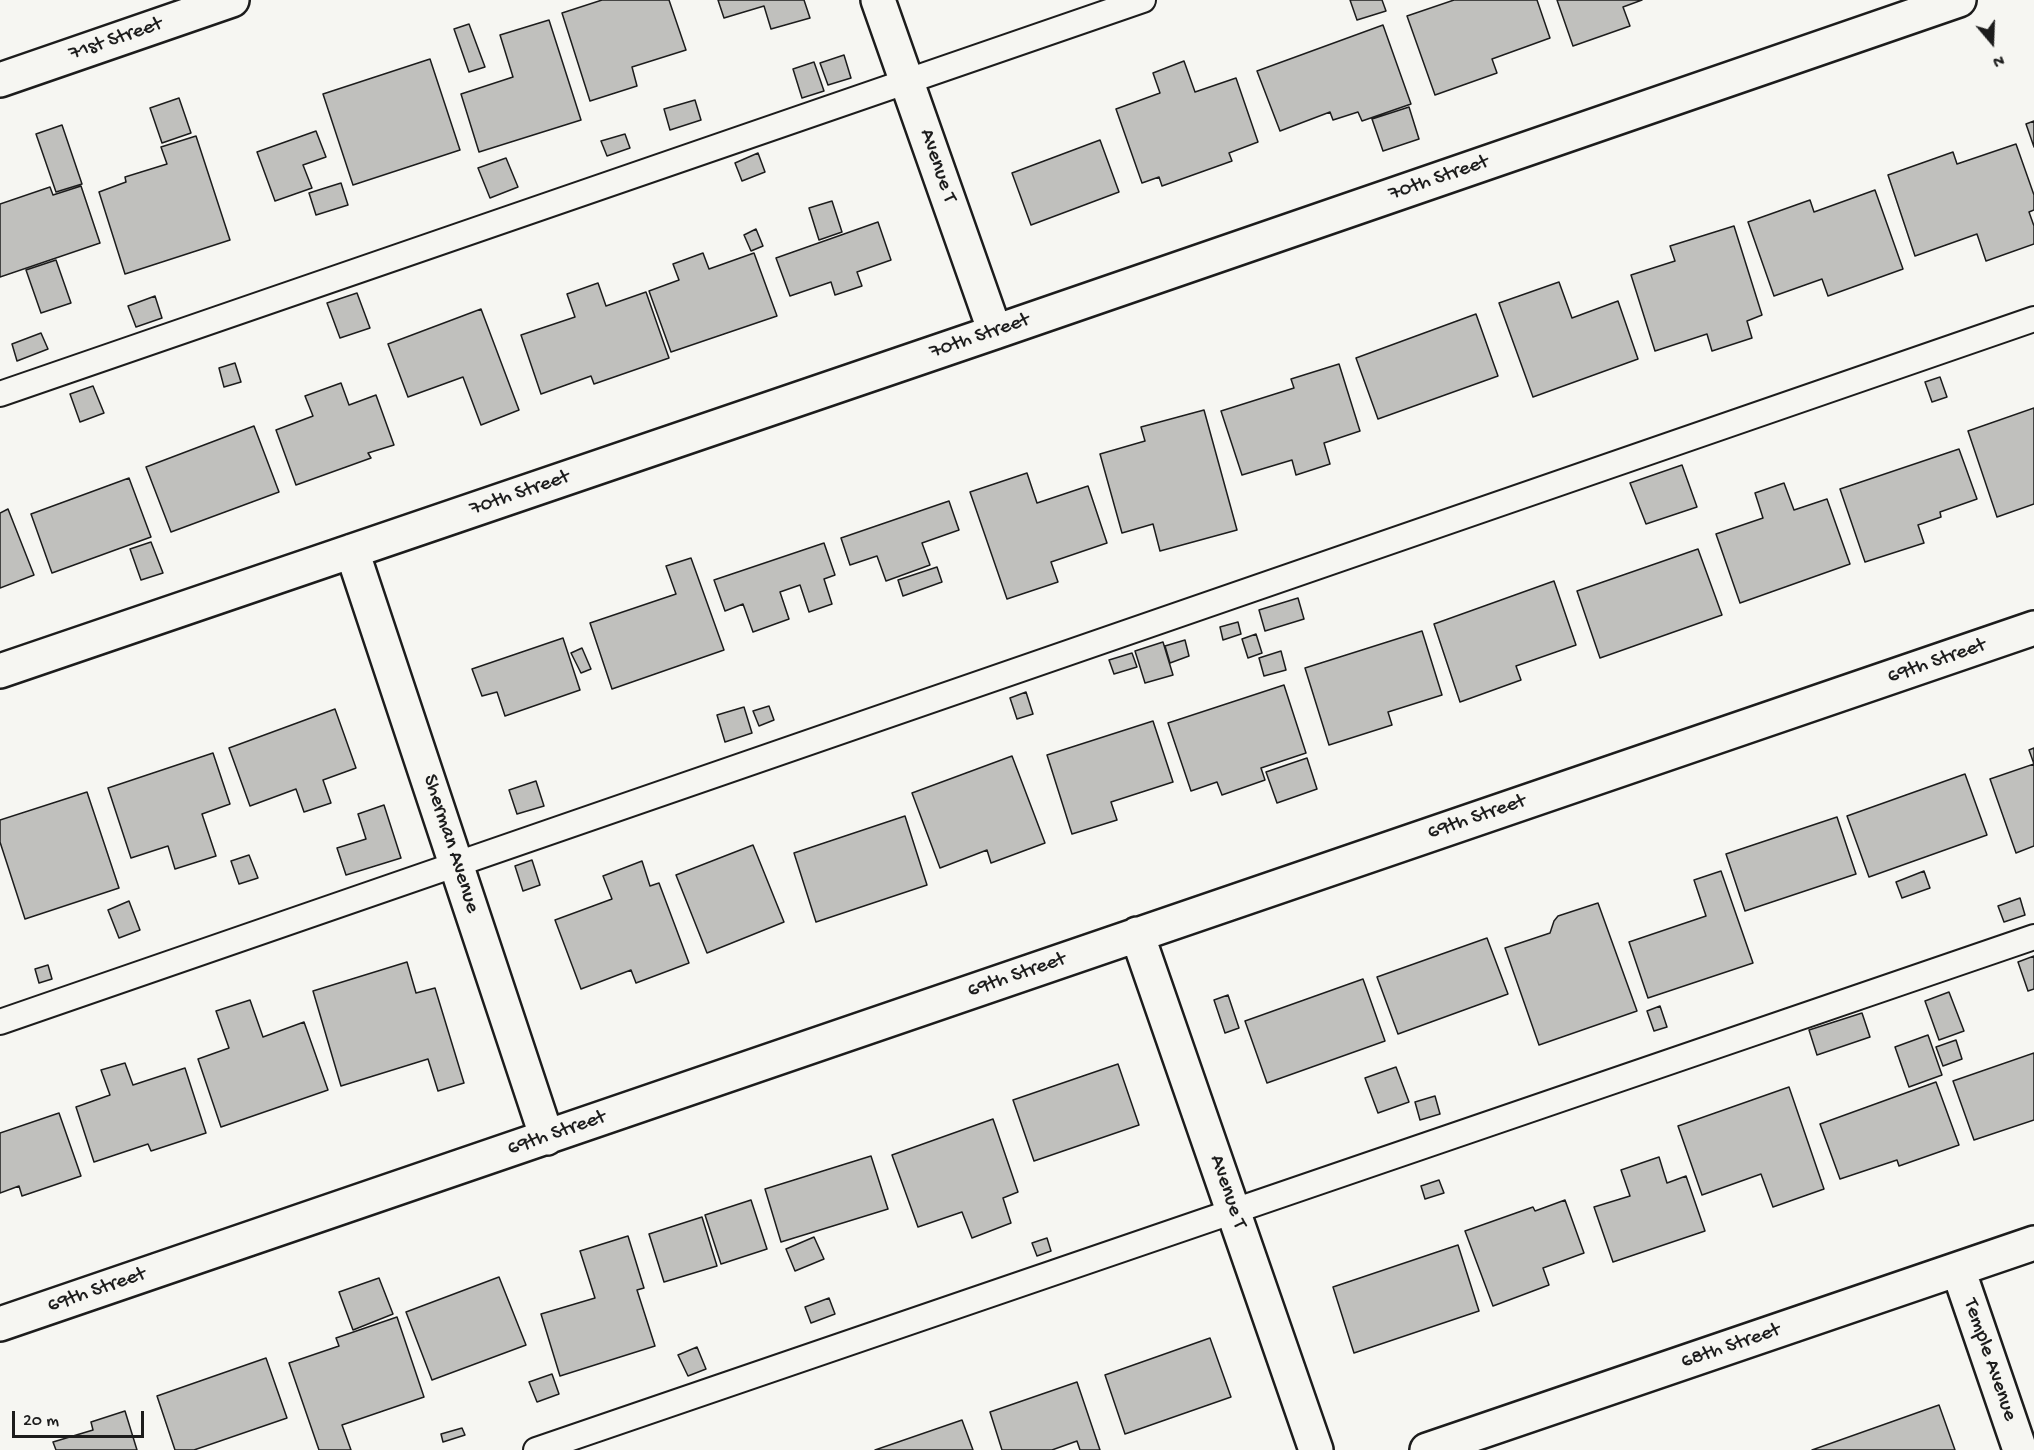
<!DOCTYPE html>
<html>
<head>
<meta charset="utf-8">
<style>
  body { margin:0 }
  #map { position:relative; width:2034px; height:1450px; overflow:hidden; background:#f6f6f2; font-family:"Gochi Hand",sans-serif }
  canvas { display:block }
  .north { position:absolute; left:1962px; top:12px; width:60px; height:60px; -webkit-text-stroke:4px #f6f6f2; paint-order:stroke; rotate:161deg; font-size:16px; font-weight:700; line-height:24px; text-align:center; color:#1c1c1c }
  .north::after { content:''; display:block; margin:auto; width:21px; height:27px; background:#1c1c1c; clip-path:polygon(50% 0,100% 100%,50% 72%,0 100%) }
  .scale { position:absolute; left:12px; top:1411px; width:132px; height:27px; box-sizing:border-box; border:3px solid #1c1c1c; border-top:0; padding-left:8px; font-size:18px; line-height:21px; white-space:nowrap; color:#1c1c1c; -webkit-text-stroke:4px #f6f6f2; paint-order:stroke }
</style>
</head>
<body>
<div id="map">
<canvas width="2034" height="1450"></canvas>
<div class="north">N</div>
<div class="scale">20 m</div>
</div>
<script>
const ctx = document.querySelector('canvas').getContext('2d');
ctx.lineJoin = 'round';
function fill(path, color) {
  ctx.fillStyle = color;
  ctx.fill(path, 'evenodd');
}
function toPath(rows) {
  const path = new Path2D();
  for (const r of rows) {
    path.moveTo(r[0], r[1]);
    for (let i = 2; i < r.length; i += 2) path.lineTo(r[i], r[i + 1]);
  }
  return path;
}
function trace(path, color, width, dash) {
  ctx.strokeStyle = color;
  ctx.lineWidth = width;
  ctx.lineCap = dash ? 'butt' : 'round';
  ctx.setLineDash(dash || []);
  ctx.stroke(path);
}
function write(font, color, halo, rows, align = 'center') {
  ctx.font = font + ' "Gochi Hand",sans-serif';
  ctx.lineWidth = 5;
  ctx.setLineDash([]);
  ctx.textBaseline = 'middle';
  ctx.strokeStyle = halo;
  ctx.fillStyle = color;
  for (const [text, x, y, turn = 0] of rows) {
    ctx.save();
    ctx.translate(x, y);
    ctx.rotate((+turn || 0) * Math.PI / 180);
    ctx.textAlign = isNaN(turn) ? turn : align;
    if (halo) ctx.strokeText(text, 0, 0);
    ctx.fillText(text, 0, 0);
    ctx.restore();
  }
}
const building = toPath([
  [602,0,669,0,686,50,632,67,637,86,590,101,562,13,602,0],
  [718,0,804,0,810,18,771,29,764,6,724,18,718,0],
  [1350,0,1382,0,1386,11,1357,20,1350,0],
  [1454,0,1537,0,1550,38,1492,59,1497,73,1435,95,1407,16,1454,0],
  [1557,0,1642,0,1623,7,1630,26,1573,46,1557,0],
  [549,20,581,120,479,152,461,94,513,77,500,35,549,20],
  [469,24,485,67,469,72,454,29,469,24],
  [1383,25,1411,104,1362,121,1358,112,1333,120,1330,112,1280,131,1257,71,1383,25],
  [844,55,851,78,828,85,820,63,844,55],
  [430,59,460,150,353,185,323,94,430,59],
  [1184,61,1195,92,1236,78,1258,142,1229,153,1232,161,1162,186,1159,177,1142,183,1116,109,1160,93,1153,73,1184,61],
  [814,62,824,91,802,98,793,69,814,62],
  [179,98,191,133,162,143,150,108,179,98],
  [695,100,701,120,670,130,664,109,695,100],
  [1409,107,1419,139,1383,151,1372,119,1409,107],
  [2034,121,2034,147,2026,124,2034,121],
  [62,125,82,184,56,192,36,134,62,125],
  [316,131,326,157,303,165,312,188,275,201,257,152,316,131],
  [625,134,630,148,607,156,601,141,625,134],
  [196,136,230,240,125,274,99,192,126,182,125,177,167,164,161,147,196,136],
  [1100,140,1119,192,1031,225,1012,173,1100,140],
  [2016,144,2034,195,2034,210,2029,212,2034,226,2034,244,1986,261,1977,234,1915,256,1888,175,1953,152,1957,164,2016,144],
  [758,153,765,172,742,181,735,163,758,153],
  [506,158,518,187,490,198,478,168,506,158],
  [341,183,348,205,316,215,309,193,341,183],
  [81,186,100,243,0,277,0,204,50,187,53,195,81,186],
  [1875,190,1903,269,1828,296,1822,279,1774,296,1748,222,1810,200,1814,212,1875,190],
  [832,201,842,232,819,240,809,208,832,201],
  [878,222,891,260,857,272,862,286,835,295,831,282,790,296,776,258,878,222],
  [1734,226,1762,315,1747,321,1752,338,1712,351,1707,334,1655,351,1631,275,1675,261,1670,246,1734,226],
  [756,229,763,246,751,251,744,235,756,229],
  [703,253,709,269,754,253,777,316,671,352,649,291,679,280,673,264,703,253],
  [56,260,71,303,41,313,26,270,56,260],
  [1559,282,1572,318,1618,301,1638,359,1533,397,1499,303,1559,282],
  [598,283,606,306,646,292,669,358,594,384,591,376,541,394,521,335,575,317,567,294,598,283],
  [357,293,370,328,340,338,327,303,357,293],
  [155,296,162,318,136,327,128,306,155,296],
  [481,309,519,410,481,425,463,377,408,397,388,344,481,309],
  [1476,314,1498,376,1378,419,1356,358,1476,314],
  [41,333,48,349,17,361,12,344,41,333],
  [235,363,241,382,224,387,219,368,235,363],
  [1339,364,1360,431,1324,443,1330,464,1296,475,1292,460,1242,475,1221,411,1294,388,1291,379,1339,364],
  [1940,377,1947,397,1932,402,1925,382,1940,377],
  [341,383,349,405,376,395,394,445,368,453,371,458,296,485,276,430,313,416,305,396,341,383],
  [93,386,104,413,80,422,70,394,93,386],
  [2034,408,2034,504,1997,517,1968,431,2034,408],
  [1204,410,1237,530,1160,551,1153,524,1122,533,1100,454,1145,441,1141,427,1204,410],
  [254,426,279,492,171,532,146,467,254,426],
  [1959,449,1977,499,1940,512,1941,517,1918,525,1924,543,1865,562,1840,489,1959,449],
  [1682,465,1697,507,1646,524,1630,483,1682,465],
  [1027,473,1037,503,1088,486,1107,543,1051,562,1058,582,1007,599,970,492,1027,473],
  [129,478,151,537,52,573,31,514,129,478],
  [1784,483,1794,510,1827,499,1850,564,1740,603,1716,534,1763,518,1755,493,1784,483],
  [949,501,959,530,922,543,930,565,886,581,877,556,850,565,841,538,949,501],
  [8,509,34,575,0,588,0,513,8,509],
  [151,542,163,573,141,580,130,549,151,542],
  [824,543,835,575,824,579,832,604,809,612,800,585,780,592,789,619,753,632,743,604,725,611,714,580,824,543],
  [1698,549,1722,615,1600,658,1577,591,1698,549],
  [691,558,724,650,612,689,590,623,676,594,666,566,691,558],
  [937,567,942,582,903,596,898,580,937,567],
  [1554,581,1576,645,1516,666,1521,680,1460,702,1434,624,1554,581],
  [1298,598,1304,619,1265,631,1259,610,1298,598],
  [1238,622,1241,634,1223,640,1220,627,1238,622],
  [1422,631,1442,695,1388,712,1392,725,1329,745,1305,668,1422,631],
  [1256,634,1262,653,1248,658,1242,639,1256,634],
  [563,638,580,690,505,716,497,692,482,696,472,669,563,638],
  [1185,640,1189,656,1170,663,1165,646,1185,640],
  [1163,642,1173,675,1145,683,1135,651,1163,642],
  [582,648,591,669,581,673,571,653,582,648],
  [1281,651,1286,670,1264,676,1259,658,1281,651],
  [1132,653,1137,667,1114,674,1109,660,1132,653],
  [1284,685,1306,753,1261,768,1265,780,1222,795,1217,782,1191,791,1168,723,1284,685],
  [1026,692,1033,714,1017,719,1010,698,1026,692],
  [769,706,774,720,759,726,753,711,769,706],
  [744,707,752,733,725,742,717,715,744,707],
  [335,709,356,768,323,780,331,803,304,812,296,789,250,806,229,748,335,709],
  [1153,721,1173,782,1111,802,1117,820,1072,834,1047,755,1153,721],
  [2034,748,2034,846,2016,853,1990,779,2034,764,2029,750,2034,748],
  [213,753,230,804,202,814,216,856,175,869,168,846,131,858,108,788,213,753],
  [1012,756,1045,843,991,863,987,850,940,868,912,793,1012,756],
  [1307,758,1317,789,1277,803,1266,772,1307,758],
  [1965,774,1987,835,1869,877,1847,816,1965,774],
  [536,781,544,806,517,814,509,790,536,781],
  [87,792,119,888,25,919,0,842,0,820,87,792],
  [384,805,401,858,346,875,337,848,366,839,358,814,384,805],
  [905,816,927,885,816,922,794,853,905,816],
  [1837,817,1856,874,1745,911,1726,854,1837,817],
  [753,845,784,922,707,953,676,875,753,845],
  [249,855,258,878,239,884,231,861,249,855],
  [532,860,540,885,523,891,515,866,532,860],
  [642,861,650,886,659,883,689,963,636,983,631,970,581,989,555,920,612,899,603,876,642,861],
  [1721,871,1753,963,1648,998,1629,942,1706,916,1694,880,1721,871],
  [1924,871,1930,888,1902,898,1896,882,1924,871],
  [2020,898,2025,915,2004,922,1998,906,2020,898],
  [129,901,140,930,119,938,108,910,129,901],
  [1598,903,1637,1011,1539,1045,1505,948,1550,933,1554,921,1558,916,1598,903],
  [1487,938,1508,994,1398,1034,1377,977,1487,938],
  [2034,956,2034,989,2028,991,2018,962,2034,956],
  [407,962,416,993,435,988,464,1083,438,1091,428,1059,341,1086,313,991,407,962],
  [48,965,52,979,39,983,35,969,48,965],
  [1363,979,1385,1041,1267,1083,1245,1021,1363,979],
  [1949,992,1964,1031,1939,1040,1925,1001,1949,992],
  [1228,995,1239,1028,1225,1033,1214,1000,1228,995],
  [250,1000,263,1037,304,1022,328,1090,221,1127,198,1059,229,1048,216,1011,250,1000],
  [1660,1006,1667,1027,1654,1031,1647,1011,1660,1006],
  [1862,1013,1870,1037,1817,1055,1809,1030,1862,1013],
  [1928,1035,1942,1075,1909,1087,1895,1047,1928,1035],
  [1956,1040,1962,1059,1943,1066,1936,1047,1956,1040],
  [2034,1053,2034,1120,1974,1140,1953,1081,2034,1053],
  [125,1063,133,1085,185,1068,206,1133,151,1151,148,1144,94,1162,76,1107,110,1095,101,1070,125,1063],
  [1118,1064,1139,1125,1034,1161,1013,1100,1118,1064],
  [1396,1067,1409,1102,1378,1113,1365,1078,1396,1067],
  [1936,1082,1959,1145,1899,1166,1897,1160,1840,1179,1820,1124,1936,1082],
  [1789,1087,1824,1189,1773,1207,1761,1174,1702,1195,1678,1126,1789,1087],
  [1435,1096,1440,1114,1420,1120,1415,1102,1435,1096],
  [59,1113,81,1176,22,1196,19,1186,0,1193,0,1133,59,1113],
  [993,1119,1018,1192,1003,1198,1011,1223,972,1238,962,1212,918,1227,892,1155,993,1119],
  [871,1156,888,1209,781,1242,765,1189,871,1156],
  [1659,1157,1667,1183,1686,1176,1705,1231,1613,1262,1594,1207,1630,1196,1621,1170,1659,1157],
  [1439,1180,1444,1193,1425,1199,1421,1186,1439,1180],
  [751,1200,767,1249,721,1264,705,1215,751,1200],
  [1565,1200,1584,1253,1543,1268,1549,1285,1493,1306,1465,1231,1533,1207,1535,1211,1565,1200],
  [702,1217,717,1266,664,1282,649,1234,702,1217],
  [628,1236,644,1288,637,1290,655,1346,560,1376,541,1314,595,1298,580,1251,628,1236],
  [814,1237,824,1259,795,1271,786,1249,814,1237],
  [1047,1238,1051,1251,1037,1256,1032,1243,1047,1238],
  [1458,1245,1479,1311,1354,1353,1333,1287,1458,1245],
  [499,1277,526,1345,432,1380,406,1312,499,1277],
  [379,1278,393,1314,353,1330,339,1292,379,1278],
  [829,1298,835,1314,811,1323,805,1307,829,1298],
  [397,1317,424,1397,342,1425,351,1450,319,1450,289,1363,339,1346,336,1338,397,1317],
  [1210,1338,1231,1397,1125,1434,1105,1375,1210,1338],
  [697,1347,706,1369,688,1376,678,1355,697,1347],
  [266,1358,287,1418,194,1450,175,1450,157,1396,266,1358],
  [552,1374,559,1394,537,1402,529,1382,552,1374],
  [1077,1382,1100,1450,1080,1450,1077,1441,1052,1450,1002,1450,990,1412,1077,1382],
  [1939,1405,1955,1450,1812,1450,1939,1405],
  [125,1411,137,1450,56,1450,53,1442,93,1430,91,1422,125,1411],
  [962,1420,973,1450,875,1450,962,1420],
  [462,1428,465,1435,443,1442,441,1434,462,1428]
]);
const service = toPath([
  [0,394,1143,0],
  [0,1022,2034,319],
  [536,1450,2034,937]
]);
const minor = toPath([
  [878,0,995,332],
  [0,80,232,0],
  [352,551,547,1138],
  [0,671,995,332,1959,0],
  [1137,934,1316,1450],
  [1958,1269,2020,1450],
  [0,1324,2034,628],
  [1427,1450,2034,1243]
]);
const streetNames = [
  ["71st Street",116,40,-19],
  ["Avenue T",937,166,71],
  ["70th Street",1439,179,-19],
  ["70th Street",980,337,-19],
  ["70th Street",520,494,-19],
  ["69th Street",1937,662,-19],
  ["69th Street",1477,818,-19],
  ["Sherman Avenue",450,844,72],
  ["69th Street",1017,976,-19],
  ["69th Street",557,1134,-19],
  ["Avenue T",1227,1192,71],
  ["69th Street",97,1291,-19],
  ["68th Street",1731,1347,-19],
  ["Temple Avenue",1989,1360,71]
];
fill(building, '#c0c0bd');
trace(building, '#1c1c1c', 1.5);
trace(service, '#1c1c1c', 28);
trace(minor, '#1c1c1c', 38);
trace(service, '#f6f6f2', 24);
trace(minor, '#f6f6f2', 33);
write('21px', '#1c1c1c', '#f6f6f2', streetNames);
</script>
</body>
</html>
